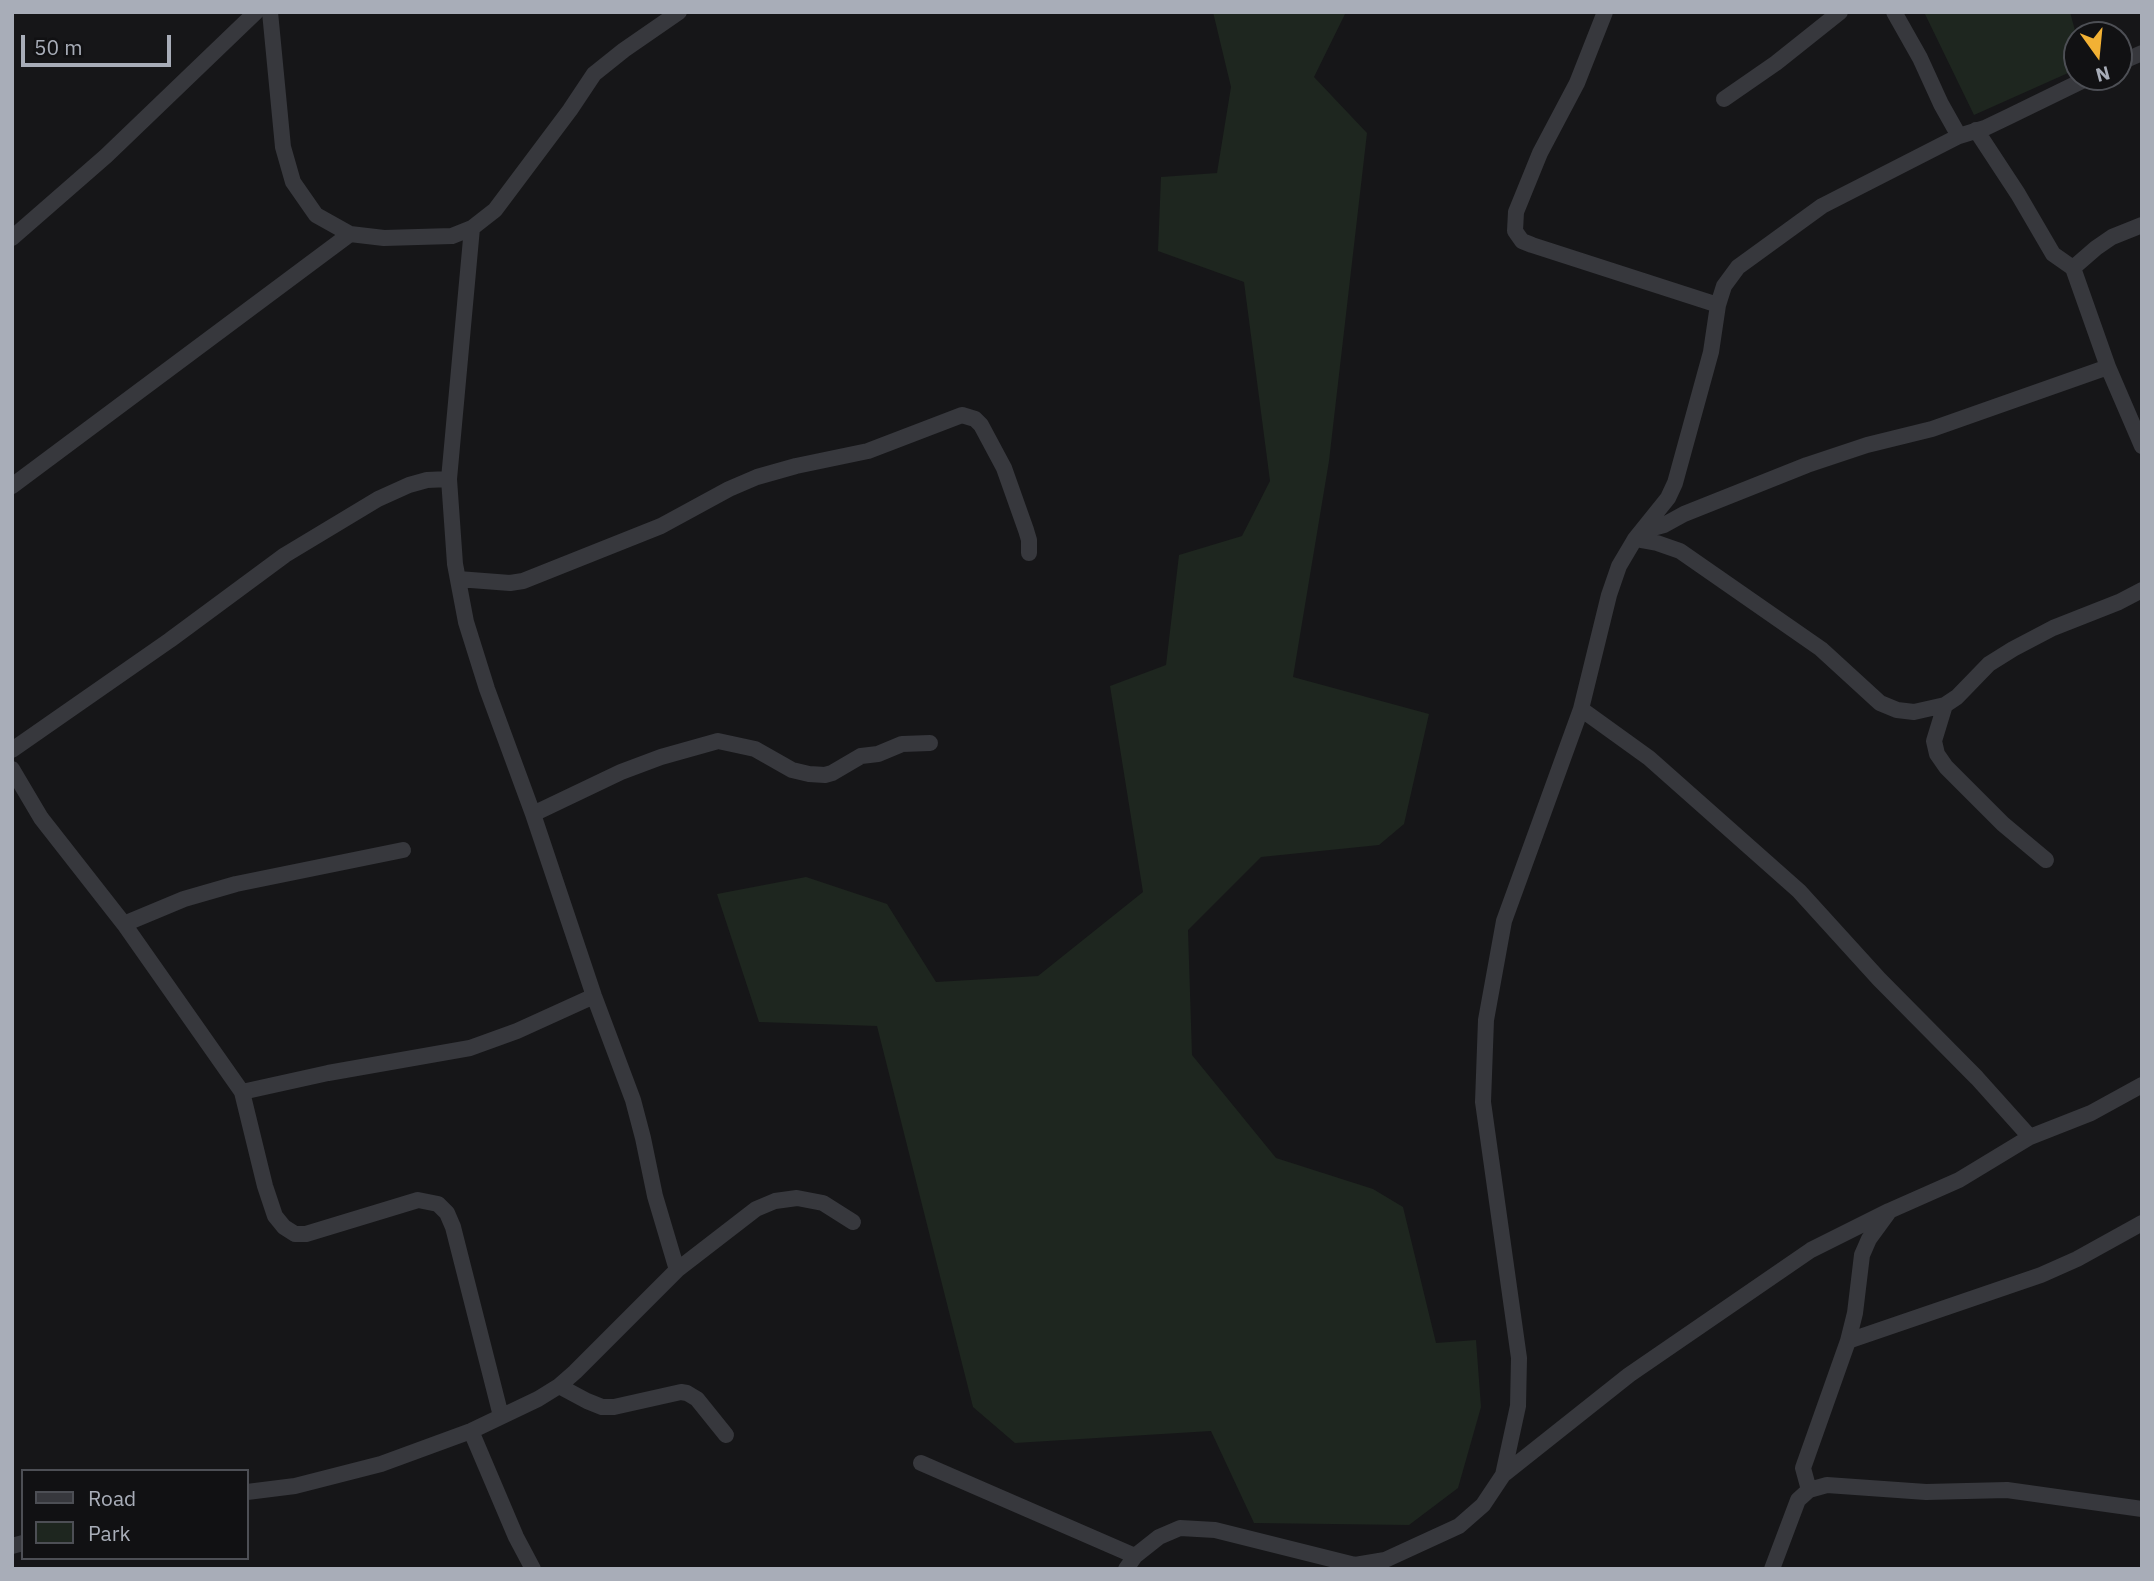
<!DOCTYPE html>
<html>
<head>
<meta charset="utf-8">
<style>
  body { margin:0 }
  #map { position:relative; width:2154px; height:1581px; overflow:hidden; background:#161618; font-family:"IBM Plex Sans",sans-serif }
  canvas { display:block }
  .frame { position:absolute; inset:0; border:14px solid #a8adb8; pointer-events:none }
  .legend { position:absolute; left:21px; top:1469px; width:228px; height:91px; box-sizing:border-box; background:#111113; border:2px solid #4d4f55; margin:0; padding:9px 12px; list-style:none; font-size:21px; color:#a8adb8 }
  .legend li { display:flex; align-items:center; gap:14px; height:35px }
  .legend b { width:35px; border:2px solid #4d4f55 }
  .north { position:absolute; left:2063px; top:21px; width:70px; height:70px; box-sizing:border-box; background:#111113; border:2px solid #4d4f55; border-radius:50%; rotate:165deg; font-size:19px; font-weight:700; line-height:28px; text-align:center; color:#a8adb8 }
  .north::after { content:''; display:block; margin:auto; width:24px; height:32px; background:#f2b134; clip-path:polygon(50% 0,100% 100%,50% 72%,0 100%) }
  .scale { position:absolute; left:21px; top:35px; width:150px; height:32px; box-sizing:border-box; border:4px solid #a8adb8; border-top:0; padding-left:9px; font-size:21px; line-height:24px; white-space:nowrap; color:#a8adb8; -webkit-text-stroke:5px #111113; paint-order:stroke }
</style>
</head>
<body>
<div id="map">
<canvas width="2154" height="1581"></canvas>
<div class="frame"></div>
<ul class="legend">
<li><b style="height:9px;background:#37383d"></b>Road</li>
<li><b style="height:19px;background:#1e261f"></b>Park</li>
</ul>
<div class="north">N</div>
<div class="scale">50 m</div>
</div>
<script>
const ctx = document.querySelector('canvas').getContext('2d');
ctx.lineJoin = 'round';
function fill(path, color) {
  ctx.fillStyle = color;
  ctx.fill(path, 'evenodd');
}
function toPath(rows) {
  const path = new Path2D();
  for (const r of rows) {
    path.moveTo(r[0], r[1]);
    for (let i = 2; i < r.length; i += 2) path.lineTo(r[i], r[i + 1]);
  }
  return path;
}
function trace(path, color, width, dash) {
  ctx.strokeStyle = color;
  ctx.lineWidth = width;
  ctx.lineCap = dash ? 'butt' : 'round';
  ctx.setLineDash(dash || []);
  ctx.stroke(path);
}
const green = toPath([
  [1213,12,1346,12,1314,77,1367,133,1329,461,1293,677,1429,714,1404,824,1379,845,1261,857,1188,930,1192,1055,1276,1158,1373,1189,1403,1207,1436,1343,1476,1340,1481,1407,1458,1488,1409,1525,1254,1523,1211,1431,1015,1443,973,1407,877,1026,759,1022,717,894,806,877,887,904,936,982,1038,976,1143,892,1110,686,1166,665,1179,555,1242,536,1270,481,1244,282,1158,251,1161,177,1217,173,1231,87],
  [1924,12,2070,12,2077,38,2077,69,1974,115]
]);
const street = toPath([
  [270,12,283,147,293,182,316,215,350,234,384,238,452,236,472,228,495,210,570,110,594,74,624,50,679,12],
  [1605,12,1577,83,1540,153,1516,212,1515,231,1522,241,1532,245,1718,305],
  [1894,12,1920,58,1941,104,1959,136],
  [2119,63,2142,53],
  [1724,99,1776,63,1840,12],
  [1976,130,2018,194,2053,254,2073,268,2108,367,2142,446],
  [472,228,449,479,455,564,466,622,487,689,533,814,594,996,633,1100,643,1138,655,1196,677,1270],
  [12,238,106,156,256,12],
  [2073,268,2096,248,2112,237,2142,225],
  [12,486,350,234],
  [1642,531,1664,525,1684,514,1807,465,1867,445,1932,429,2108,367],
  [1635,539,1657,543,1680,551,1821,649,1880,703,1897,710,1914,712,1945,705,1957,697,1989,664,2013,649,2053,628,2119,602,2142,590],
  [458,579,510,583,523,581,661,526,729,489,757,477,796,466,868,451,962,415,975,419,981,425,1004,468,1026,530,1029,540,1029,553],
  [1945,705,1934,741,1937,754,1946,767,2003,824,2046,860],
  [1581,709,1649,758,1799,891,1879,979,1977,1078,2030,1137],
  [12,750,170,640,285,555,378,499,409,485,427,480,449,479],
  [12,769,41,818,124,924,242,1092,265,1186,275,1216,284,1227,295,1234,306,1234,418,1200,438,1204,447,1213,453,1227,501,1416],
  [533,814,621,772,661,757,718,741,755,749,792,770,809,774,825,775,832,773,861,756,878,754,902,744,930,743],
  [124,924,184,899,236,884,403,850],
  [242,1092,328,1073,470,1048,517,1031,594,996],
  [1848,1341,2041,1275,2077,1259,2142,1223],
  [559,1386,587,1401,602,1407,614,1407,681,1392,687,1393,697,1399,726,1435],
  [471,1431,516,1537,533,1569],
  [921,1463,1135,1556],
  [1503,1475,1629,1375,1811,1250,1889,1211,1959,1180,2030,1137,2091,1113,2142,1085],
  [1809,1490,1803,1468,1848,1341,1855,1313,1862,1255,1869,1239,1888,1213],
  [247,1492,295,1486,381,1464,471,1431,538,1399,559,1386,575,1372,677,1270,756,1209,775,1201,797,1198,823,1203,853,1222],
  [12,1546,23,1543],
  [1355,1565,1385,1560,1459,1526,1483,1505,1503,1475,1518,1406,1519,1358,1483,1102,1486,1020,1504,921,1581,709,1609,595,1619,566,1635,539,1668,498,1675,483,1711,352,1718,305,1724,286,1738,267,1822,206,1959,136,1985,128,2008,117,2090,77],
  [1126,1569,1135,1556,1159,1537,1180,1528,1215,1530,1355,1565,1362,1569],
  [1772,1569,1798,1500,1809,1490,1827,1485,1926,1492,2007,1490,2142,1509]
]);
fill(green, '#1e261f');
trace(street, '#37383d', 16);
</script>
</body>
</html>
